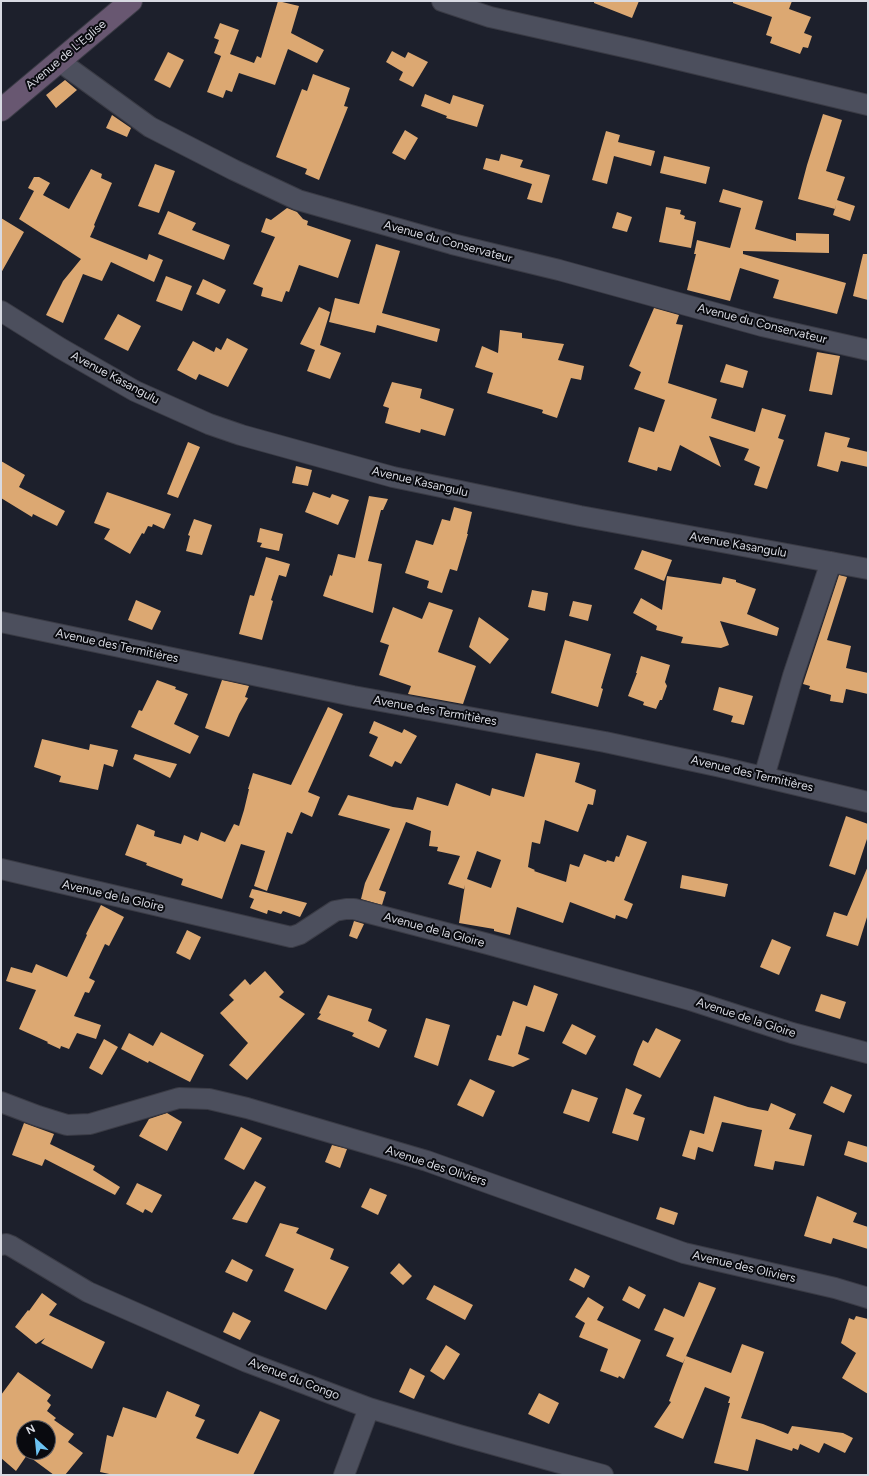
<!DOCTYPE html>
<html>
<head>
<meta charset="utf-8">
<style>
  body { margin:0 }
  #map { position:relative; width:869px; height:1476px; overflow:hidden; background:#1d202c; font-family:Figtree,sans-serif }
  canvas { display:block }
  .frame { position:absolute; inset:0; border:2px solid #d8dae2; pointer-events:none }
  .north { position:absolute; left:16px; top:1420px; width:40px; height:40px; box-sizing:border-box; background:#090a0f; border:1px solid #5c5d63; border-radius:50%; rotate:333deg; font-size:11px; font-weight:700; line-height:16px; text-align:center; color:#d8dae2 }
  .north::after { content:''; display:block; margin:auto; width:14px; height:18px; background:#6cc3f2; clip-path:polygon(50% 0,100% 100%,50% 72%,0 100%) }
</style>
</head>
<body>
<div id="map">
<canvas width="869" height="1476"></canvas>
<div class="frame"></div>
<div class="north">N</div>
</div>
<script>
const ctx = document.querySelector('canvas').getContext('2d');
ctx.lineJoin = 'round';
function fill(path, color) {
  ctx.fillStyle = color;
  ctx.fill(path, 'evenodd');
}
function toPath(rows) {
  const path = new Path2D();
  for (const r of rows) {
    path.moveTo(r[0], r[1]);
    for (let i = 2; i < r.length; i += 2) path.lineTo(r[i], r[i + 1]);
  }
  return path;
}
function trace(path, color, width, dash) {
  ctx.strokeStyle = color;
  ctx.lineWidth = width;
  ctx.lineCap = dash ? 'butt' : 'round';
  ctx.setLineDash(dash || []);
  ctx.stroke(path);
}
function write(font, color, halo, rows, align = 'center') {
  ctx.font = font + ' Figtree,sans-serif';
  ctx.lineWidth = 4;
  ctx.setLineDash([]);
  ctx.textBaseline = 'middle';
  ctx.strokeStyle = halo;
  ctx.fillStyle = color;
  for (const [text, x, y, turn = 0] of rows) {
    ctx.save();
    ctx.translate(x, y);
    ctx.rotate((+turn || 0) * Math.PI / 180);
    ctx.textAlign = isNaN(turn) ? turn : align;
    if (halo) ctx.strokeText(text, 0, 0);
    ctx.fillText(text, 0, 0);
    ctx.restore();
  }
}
const building = toPath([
  [278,1,299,6,291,33,324,50,317,63,288,49,275,85,239,73,232,92,226,90,223,98,207,92,221,56,214,53,219,40,214,38,220,23,239,30,230,54,254,63,257,56,261,58],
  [594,1,639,1,632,18,594,3],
  [733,1,792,1,789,9,811,17,804,33,812,36,808,48,803,47,800,54,770,43,772,37,766,35,772,17,733,3],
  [392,51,405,58,408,52,428,62,413,87,399,80,403,72,386,62],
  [168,52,184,60,170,88,154,80],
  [313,74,350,88,344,106,348,107,319,180,305,174,307,169,276,157,302,89,307,91],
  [65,80,77,90,56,108,46,95],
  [425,94,450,104,453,95,484,105,477,127,446,118,447,116,421,106],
  [823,114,842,120,826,171,845,177,837,200,855,206,850,221,833,215,836,205,835,209,798,199,807,165],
  [112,115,131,128,127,137,106,128],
  [405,130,418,138,405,160,392,153],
  [606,131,620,135,618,142,655,151,651,166,614,156,607,184,592,180],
  [501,154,523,160,520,167,550,175,542,203,527,199,532,184,483,169,486,158,499,161],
  [664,156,710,167,706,184,660,173],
  [155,164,175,171,159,213,138,206],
  [91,169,102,174,101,178,112,183,94,225,95,226,90,237,147,260,149,254,163,260,154,282,111,262,102,281,83,274,63,323,46,315,63,281,81,259,19,219,34,191,28,188,34,177,39,177,50,183,43,195,69,209],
  [723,189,763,201,755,229,796,241,796,233,829,234,829,253,743,251,743,254,846,283,837,314,773,298,779,280,740,268,730,301,687,290,696,254,694,254,697,240,730,248,741,208,719,202],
  [666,207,681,210,680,214,685,216,684,219,696,222,691,248,659,242],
  [287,208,297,212,303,219,308,221,307,225,351,240,338,278,299,265,289,292,286,291,282,302,261,296,263,288,253,284,275,237,261,232,266,218,271,220],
  [168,211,196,223,192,230,230,245,224,260,158,234],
  [617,212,632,217,627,232,612,228],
  [1,218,24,232,1,273],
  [376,244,400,251,382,313,440,329,437,342,377,325,375,333,329,322,335,298,359,304],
  [863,254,868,254,868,300,853,296],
  [166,276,192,286,182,311,156,301],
  [203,279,226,290,219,304,196,294],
  [319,307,330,312,320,345,341,353,330,379,307,371,315,350,300,344],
  [654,308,679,315,676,324,683,325,668,383,717,399,711,418,755,432,762,408,786,415,778,438,784,440,767,489,754,485,760,467,744,460,749,449,709,436,721,467,680,445,671,471,658,467,657,471,628,462,639,427,654,432,665,400,634,389,641,372,629,366],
  [118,314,141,326,128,351,104,339],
  [500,330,522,333,522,338,564,344,558,360,584,366,581,380,571,378,557,418,542,413,543,410,487,393,493,373,475,367,482,346,498,353],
  [227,338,248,349,228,387,199,374,196,380,177,370,193,341,214,352,216,347,221,350],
  [817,352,840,356,832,395,809,391],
  [726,364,748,371,743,388,720,382],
  [392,382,422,389,420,398,454,409,445,436,421,429,420,433,385,423,389,408,383,406],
  [825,432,850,438,847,447,868,452,868,467,841,461,838,472,817,466],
  [188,442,200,447,178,498,167,494],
  [1,461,25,475,19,487,65,511,57,526,33,514,32,517,1,498],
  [296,466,312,470,308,486,292,483],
  [107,492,171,514,164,529,153,524,152,527,148,526,144,534,142,533,130,554,104,539,110,529,94,523],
  [313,492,330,498,332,494,349,500,338,525,305,512],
  [369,496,388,499,383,510,381,510,368,561,382,564,373,613,323,596,330,575,332,576,338,554,355,558],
  [454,507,472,512,467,534,468,534,457,571,450,569,442,593,427,588,429,581,405,573,416,540,433,545,442,519,450,521],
  [194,519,212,525,202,555,186,551,190,536,188,535],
  [260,528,283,534,279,551,260,547,262,543,257,542],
  [642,550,672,560,664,581,634,569],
  [266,557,290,564,286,577,279,575,271,600,273,601,262,640,239,634,250,595,254,596],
  [839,575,847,577,827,640,851,646,846,668,868,673,868,694,846,689,843,703,830,701,831,695,809,689,810,686,803,684],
  [667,576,721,584,723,577,736,580,736,582,756,589,747,614,779,628,777,636,720,621,729,645,721,648,681,643,683,637,656,630,657,626,633,613,641,598,662,610],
  [532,590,548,593,545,611,528,607],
  [136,600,161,611,152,630,128,620],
  [573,601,592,605,588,621,569,616],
  [429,602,453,610,438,652,476,666,463,704,408,694,411,686,379,675,389,645,380,642,393,607,422,619],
  [479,617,509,639,490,664,469,647],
  [565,640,611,654,601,688,603,689,598,707,551,693],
  [641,656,670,665,665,682,667,686,662,700,660,700,656,709,643,705,644,702,628,696,637,673,636,673],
  [157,680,176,687,175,689,188,694,174,724,199,736,190,754,131,727,139,710,142,711],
  [222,680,249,686,245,697,248,698,239,714,229,737,205,728],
  [719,687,753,696,744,725,731,722,733,716,713,710],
  [328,707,343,714,308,792,320,797,312,817,301,812,292,834,287,832,267,891,254,886,265,851,241,844,222,899,181,885,183,879,146,865,147,863,125,855,137,824,155,831,154,836,181,844,184,835,198,841,201,832,225,842,234,824,239,826,244,810,249,789,248,789,253,773,291,785],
  [374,721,402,733,404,729,417,736,401,764,395,761,392,767,369,756,378,737,369,733],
  [42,739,89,750,90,744,118,750,113,767,104,764,98,790,59,782,61,776,34,767],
  [536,753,580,763,575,782,596,790,593,805,588,804,578,832,545,820,540,844,532,842,528,867,535,870,534,871,566,882,570,864,579,867,584,854,606,862,607,860,614,862,616,856,619,857,627,835,647,842,624,900,633,904,627,919,616,915,615,919,570,902,563,923,517,907,510,935,494,931,494,929,459,923,465,885,464,889,448,884,460,856,437,851,438,847,429,846,431,831,406,822,379,890,386,892,382,905,361,899,365,883,390,829,338,815,348,795,393,807,413,810,417,797,448,806,456,783,490,796,492,788,524,797],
  [477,851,501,860,491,888,467,879],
  [135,754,177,764,170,778,133,759],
  [846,816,868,824,868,836,855,875,829,866],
  [868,866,868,914,858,946,826,936,834,912,847,916],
  [682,875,728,884,725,897,680,888],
  [252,889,257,890,307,903,300,917,283,911,281,914,268,910,267,914,250,908,254,899,249,897],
  [101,905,124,917,109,946,105,944,89,978,95,981,89,993,85,992,74,1016,101,1025,96,1039,77,1033,69,1049,61,1046,60,1049,47,1043,48,1042,19,1029,36,990,6,981,11,967,32,973,36,964,67,977,87,935,86,934],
  [354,921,364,924,357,939,349,936],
  [187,930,201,937,190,960,176,953],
  [772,939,791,947,779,975,760,967],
  [265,971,284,992,279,997,305,1014,247,1080,229,1065,248,1043,220,1013,234,1000,229,995,245,979,250,985],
  [534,985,558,994,544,1032,526,1026,518,1054,530,1059,513,1067,488,1060,497,1035,501,1036,513,1001,527,1006],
  [821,994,846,1002,840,1019,815,1011],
  [328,995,372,1009,368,1021,387,1030,379,1048,352,1036,354,1033,317,1019,321,1014,319,1013],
  [426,1018,450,1025,438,1066,414,1057],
  [572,1024,596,1036,586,1055,562,1043],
  [656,1028,681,1040,660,1078,633,1065,638,1051,643,1040,648,1043],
  [161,1032,204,1055,190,1082,149,1061,148,1063,121,1049,129,1033,153,1046],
  [104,1039,118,1047,102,1075,89,1068],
  [470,1079,495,1091,483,1117,457,1105],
  [831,1086,852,1095,844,1113,823,1103],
  [626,1088,642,1095,633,1114,645,1118,638,1141,612,1133],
  [572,1089,598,1098,589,1122,563,1113],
  [714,1096,748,1107,768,1111,771,1103,796,1114,789,1129,812,1135,804,1166,775,1161,773,1170,754,1166,762,1130,722,1122,713,1152,698,1147,695,1160,682,1156,690,1130,704,1134],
  [167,1113,182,1122,167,1151,139,1136,149,1119],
  [24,1123,54,1134,50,1144,95,1166,93,1170,120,1187,115,1195,45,1159,42,1166,12,1155],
  [241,1127,262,1138,244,1170,224,1159],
  [848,1141,868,1147,868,1163,844,1155],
  [332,1145,347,1149,340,1168,325,1162],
  [255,1181,266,1187,247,1223,232,1219],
  [137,1183,162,1195,152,1213,145,1209,143,1213,126,1204],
  [370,1188,387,1195,378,1215,361,1207],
  [817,1196,857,1213,853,1222,868,1227,868,1249,833,1238,831,1244,804,1236],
  [660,1207,678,1213,674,1225,656,1219],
  [280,1223,299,1228,296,1233,334,1249,330,1259,349,1267,326,1310,284,1291,294,1269,265,1256],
  [232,1259,253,1270,247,1282,225,1272],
  [399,1263,412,1276,403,1285,390,1273],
  [575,1268,590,1276,584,1288,569,1280],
  [699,1282,716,1288,683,1363,666,1356,674,1338,654,1330,664,1308,684,1317],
  [434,1285,473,1305,465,1320,426,1299],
  [629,1286,646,1295,639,1309,622,1300],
  [42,1293,57,1304,49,1315,105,1342,92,1369,41,1343,45,1338,36,1344,15,1327,28,1310,29,1311],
  [588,1297,604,1307,597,1320,641,1340,624,1379,619,1376,618,1378,600,1371,608,1349,579,1337,585,1323,575,1317],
  [233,1312,251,1321,240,1340,223,1332],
  [856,1316,868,1319,868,1394,842,1378,856,1353,841,1343,849,1318,854,1320],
  [742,1344,764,1352,741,1418,763,1424,788,1434,792,1426,843,1433,853,1438,845,1453,824,1443,819,1453,800,1444,798,1450,793,1448,792,1451,756,1439,748,1471,714,1463,730,1403,728,1403,730,1397,705,1387,683,1439,654,1427,671,1402,669,1401,686,1356,731,1373],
  [446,1345,460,1354,444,1380,430,1371],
  [410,1368,425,1376,414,1399,399,1392],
  [18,1372,51,1395,47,1401,51,1405,47,1411,56,1418,54,1420,74,1434,68,1442,83,1453,65,1475,54,1475,27,1455,16,1471,1,1458,1,1395],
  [24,1428,48,1428,48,1452,24,1452],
  [167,1391,200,1405,195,1416,205,1420,196,1438,238,1454,260,1411,280,1420,253,1475,114,1475,100,1472,107,1435,113,1437,123,1407,156,1418],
  [539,1393,559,1403,549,1424,528,1414]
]);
const street = toPath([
  [442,1,490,17,642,51,868,105],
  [59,61,150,127,234,170,298,200,452,244,559,270,762,326,868,350],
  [1,311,60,348,135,391,209,424,241,435,393,477,580,516,868,569],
  [1,622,353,696,605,742,721,767,868,802],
  [764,777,793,676,831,562],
  [1,869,291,937,300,934,335,911,346,909,354,909,488,944,690,1000,792,1033,868,1053],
  [1,1102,38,1116,67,1125,90,1124,179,1098,209,1099,247,1108,427,1161,684,1253,835,1288,868,1298],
  [1,1245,6,1244,11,1246,88,1292,247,1362,369,1408,459,1435,603,1475],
  [344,1475,369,1408]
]);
const secondary = toPath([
  [1,110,131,1]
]);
const streetNames = [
  ["Avenue de L'Eglise",66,55,-40],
  ["Avenue du Conservateur",448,242,15],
  ["Avenue du Conservateur",762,324,14],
  ["Avenue Kasangulu",115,378,28],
  ["Avenue Kasangulu",420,482,13],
  ["Avenue Kasangulu",738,545,10],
  ["Avenue des Termitières",117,646,12],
  ["Avenue des Termitières",435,711,10],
  ["Avenue des Termitières",752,774,13],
  ["Avenue de la Gloire",113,896,13],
  ["Avenue de la Gloire",434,930,15],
  ["Avenue de la Gloire",746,1018,18],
  ["Avenue des Oliviers",436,1166,18],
  ["Avenue des Oliviers",744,1267,13],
  ["Avenue du Congo",294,1379,21]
];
fill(building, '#dca872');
trace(street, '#3a3b45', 22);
trace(secondary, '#3a3b45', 24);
trace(street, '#4c4f5d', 20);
trace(secondary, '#685771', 22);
write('12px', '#d8dae2', '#090a0f', streetNames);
</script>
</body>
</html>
